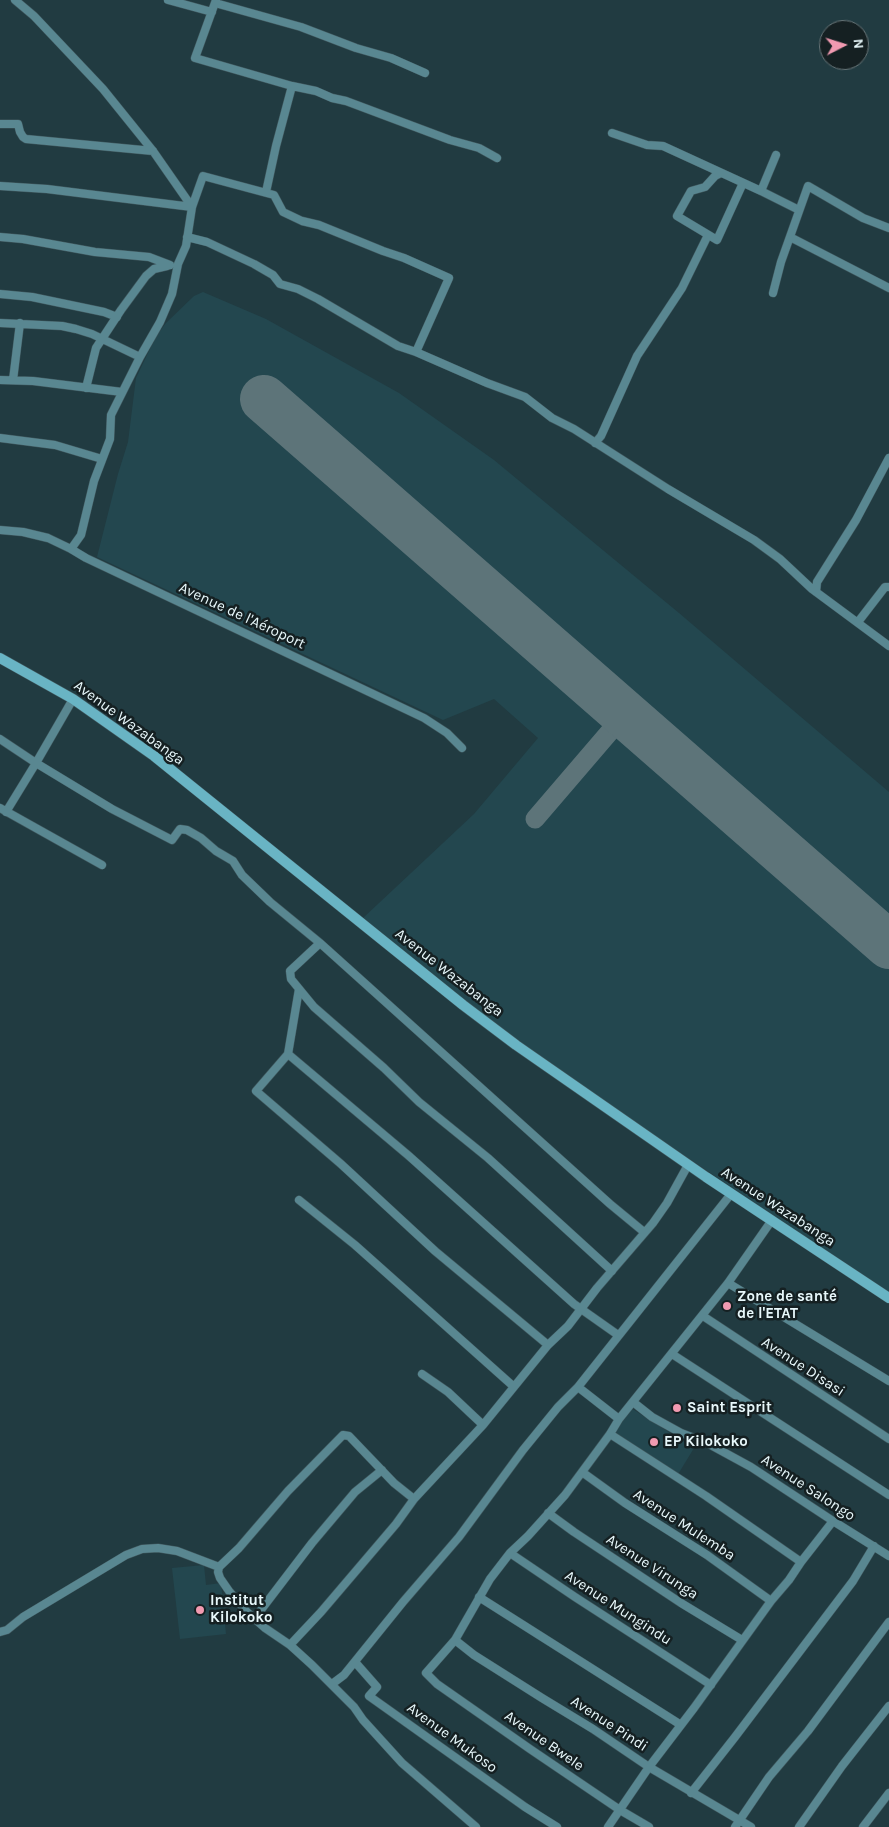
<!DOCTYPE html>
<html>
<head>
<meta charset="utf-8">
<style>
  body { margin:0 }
  #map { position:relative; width:889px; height:1827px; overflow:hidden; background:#213b41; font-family:Karla,sans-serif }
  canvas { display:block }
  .north { position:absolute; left:819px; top:20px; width:50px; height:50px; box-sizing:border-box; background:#152022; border:1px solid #697679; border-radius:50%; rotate:85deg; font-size:14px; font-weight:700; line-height:20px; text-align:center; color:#e8f8fb }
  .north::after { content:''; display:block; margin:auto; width:18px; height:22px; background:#f19ab1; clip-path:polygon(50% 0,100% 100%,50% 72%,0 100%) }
</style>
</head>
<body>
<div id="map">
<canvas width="889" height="1827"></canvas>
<div class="north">N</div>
</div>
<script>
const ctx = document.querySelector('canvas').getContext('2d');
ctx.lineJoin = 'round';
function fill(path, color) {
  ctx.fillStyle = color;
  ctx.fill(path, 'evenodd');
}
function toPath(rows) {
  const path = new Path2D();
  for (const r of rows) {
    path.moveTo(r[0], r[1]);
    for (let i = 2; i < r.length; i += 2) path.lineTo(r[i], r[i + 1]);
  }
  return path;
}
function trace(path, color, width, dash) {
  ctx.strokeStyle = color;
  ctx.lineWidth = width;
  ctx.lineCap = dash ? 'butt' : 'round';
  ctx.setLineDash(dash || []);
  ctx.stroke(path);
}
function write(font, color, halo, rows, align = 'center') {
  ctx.font = font + ' Karla,sans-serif';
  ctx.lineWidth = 5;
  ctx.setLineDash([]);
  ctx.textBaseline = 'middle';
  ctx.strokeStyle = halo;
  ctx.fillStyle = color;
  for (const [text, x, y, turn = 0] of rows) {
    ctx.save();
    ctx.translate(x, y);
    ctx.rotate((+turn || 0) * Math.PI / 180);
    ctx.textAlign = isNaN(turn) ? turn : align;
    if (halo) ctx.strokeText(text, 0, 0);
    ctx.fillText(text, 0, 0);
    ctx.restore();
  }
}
const built = toPath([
  [203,292,266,319,399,393,494,460,679,613,889,792,889,1293,508,1037,363,918,474,814,538,738,494,699,443,720,97,557,118,474,128,442,136,378,156,336,166,323,194,296],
  [631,1408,694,1448,677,1476,613,1435],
  [204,1565,206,1585,221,1583,226,1634,180,1639,172,1568]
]);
const taxiway = toPath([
  [535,819,625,714]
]);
const runway = toPath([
  [264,399,889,945]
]);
const minor = toPath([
  [15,0,34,16,103,89,153,151,192,207],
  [168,0,212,12],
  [216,0,195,58,292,86,316,91,332,98,346,101,450,140,479,148,497,158],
  [215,3,301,27,356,48,391,58,425,73],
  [0,124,18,124,20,132,23,137,26,139,153,151],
  [612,133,647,145,663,146,761,191,799,210],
  [721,173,715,176,705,187,691,191,677,216,717,240,743,183],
  [0,186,47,189,192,207],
  [761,191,776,155],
  [266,192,276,146,292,86],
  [0,237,23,239,95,252,149,257,170,265],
  [187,237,207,242,254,264,273,275,280,284,298,289,318,299,398,346,416,352,487,383,525,397,552,418,574,429,668,489,754,540,780,559,812,589,889,646],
  [790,237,889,288],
  [773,293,781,262,808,186,863,218,889,228],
  [0,294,32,297,104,312,117,317],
  [0,323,62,326,76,329,92,334,140,357],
  [0,380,33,381,122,392],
  [13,380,20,323],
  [86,388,96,348,121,310,146,276,154,269,167,266],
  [0,438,55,445,102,459],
  [595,443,601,436,637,356,682,288,708,235],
  [0,530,23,532,48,538,71,549,86,558,424,718,447,733,462,748],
  [71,549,81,535,94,481,110,439,111,415,140,357,160,322,172,294,178,264,186,246,192,207,203,176,274,195,283,212,302,221,319,225,383,251,404,258,449,278,416,352],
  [816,592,817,582,856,520,889,458],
  [858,622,885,587,889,587],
  [0,739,36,763,112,809,172,840,180,829,187,830,201,838,216,851,233,861,242,875,270,902,320,943,610,1204,644,1232],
  [0,808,102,865],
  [6,812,36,763,73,699],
  [320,943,290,971,291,979,314,1007,384,1068,419,1102,488,1158,612,1271],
  [299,989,288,1054,256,1091,341,1164,435,1251,548,1345],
  [288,1054,409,1156,574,1304,618,1335],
  [299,1200,355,1245,513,1386],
  [728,1283,889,1381],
  [703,1316,889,1439],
  [672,1354,889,1495],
  [422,1374,448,1392,483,1425],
  [578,1387,619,1419],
  [633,1402,652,1417,681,1433,707,1443,751,1467,833,1521,889,1556],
  [610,1434,706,1496,801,1562],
  [582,1472,625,1503,707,1555,771,1601],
  [414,1499,394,1483,349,1436,343,1435,288,1491,239,1548,219,1567,218,1572,220,1578,229,1591,247,1612,265,1628,290,1645,312,1665,354,1707,363,1720,402,1763,476,1827],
  [548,1513,574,1532,681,1603,742,1640],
  [510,1553,575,1597,711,1685],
  [479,1597,681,1725],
  [254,1619,312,1543,355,1492,382,1470],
  [0,1632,7,1630,23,1617,126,1555,142,1549,158,1548,177,1551,219,1567],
  [455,1640,474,1655,542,1698,593,1729,649,1767,751,1827],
  [290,1645,321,1612,396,1524,414,1499,483,1425,548,1345,568,1326,597,1288,653,1223,667,1203,688,1165],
  [355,1662,377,1687,369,1696,525,1807,557,1827],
  [332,1684,344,1675,403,1602,459,1537,523,1450,558,1407,578,1387,731,1194],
  [691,1793,735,1737,853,1581,874,1546],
  [608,1827,649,1767,694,1708,771,1601,789,1580,801,1562,833,1521],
  [649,1827,620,1810,530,1749,437,1684,426,1673,455,1640,490,1579,510,1553,528,1536,565,1495,610,1434,619,1419,728,1283,772,1220],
  [735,1827,769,1777,808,1731,889,1622],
  [799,1827,842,1766,889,1706],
  [863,1827,889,1793]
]);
const secondary = toPath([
  [0,658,73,699,154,756,463,1005,516,1045,706,1177,889,1298]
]);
const markers = [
  [727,1306,5,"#f19ab1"],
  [677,1408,5,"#f19ab1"],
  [654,1442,5,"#f19ab1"],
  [200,1610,5,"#f19ab1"]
];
const streetNames = [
  ["Avenue de l'Aéroport",242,616,25],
  ["Avenue Wazabanga",129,723,36],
  ["Avenue Wazabanga",449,973,38],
  ["Avenue Wazabanga",778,1207,33],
  ["Avenue Disasi",803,1367,33],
  ["Avenue Salongo",808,1488,33],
  ["Avenue Mulemba",684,1525,33],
  ["Avenue Virunga",652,1567,33],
  ["Avenue Mungindu",618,1608,33],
  ["Avenue Pindi",609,1724,33],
  ["Avenue Mukoso",452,1738,36],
  ["Avenue Bwele",544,1741,35]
];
const poiNames = [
  ["Zone de santé",737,1297],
  ["de l'ETAT",737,1314],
  ["Saint Esprit",687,1408],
  ["EP Kilokoko",664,1442],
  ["Institut",210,1601],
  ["Kilokoko",210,1618]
];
fill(built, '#23474f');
trace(taxiway, '#5d7479', 19);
trace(runway, '#5d7479', 48);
trace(minor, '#41595f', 9);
trace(secondary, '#41595f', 11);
trace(minor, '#598791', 8);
trace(secondary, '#69b4c4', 10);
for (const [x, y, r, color] of markers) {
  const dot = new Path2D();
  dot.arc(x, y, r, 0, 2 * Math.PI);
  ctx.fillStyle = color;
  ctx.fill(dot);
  trace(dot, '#152022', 2);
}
write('15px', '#e8f8fb', '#152022', streetNames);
write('bold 15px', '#e8f8fb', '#152022', poiNames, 'left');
</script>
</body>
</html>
